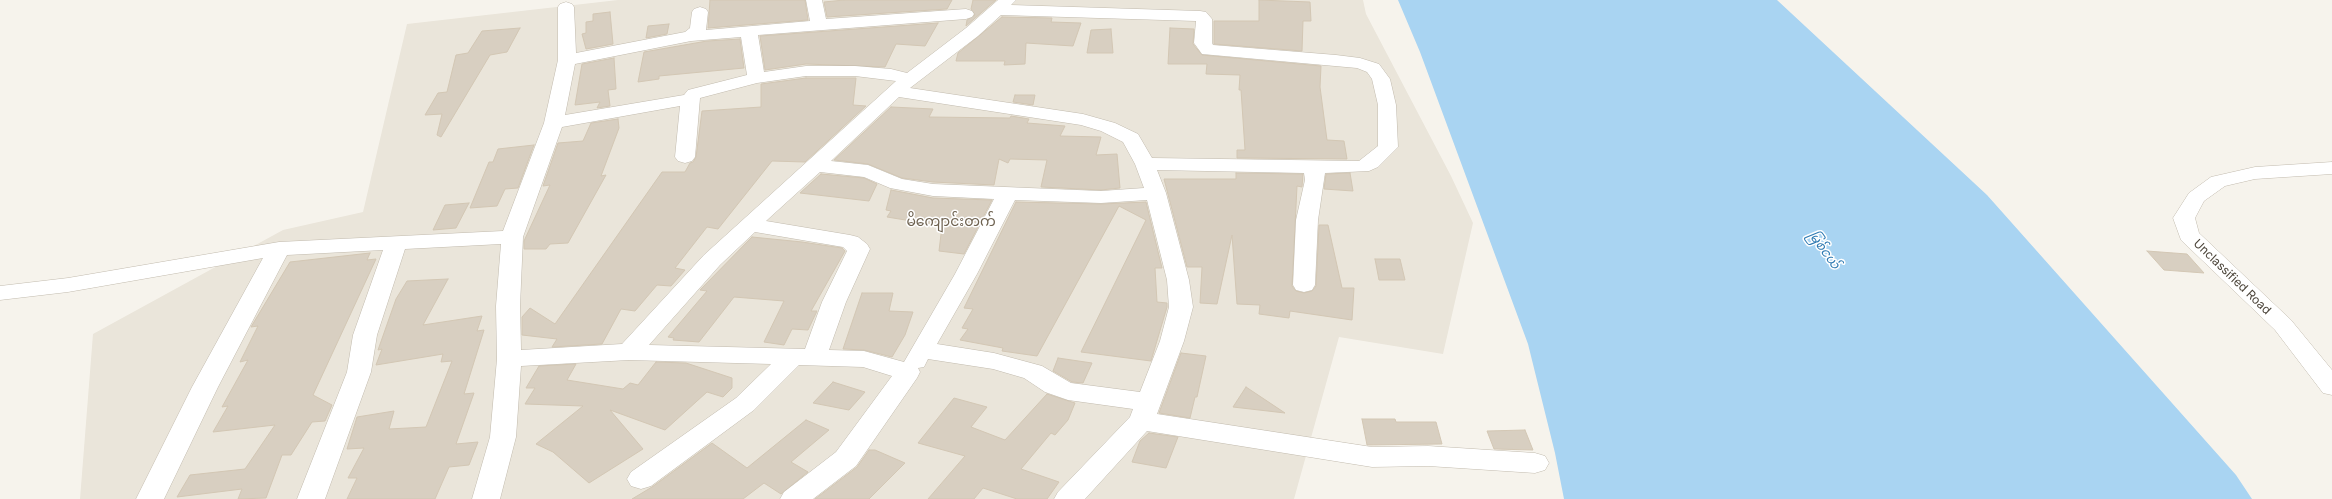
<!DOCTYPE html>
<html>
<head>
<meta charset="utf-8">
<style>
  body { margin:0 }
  canvas { display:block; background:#f6f3ec }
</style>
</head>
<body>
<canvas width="2332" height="499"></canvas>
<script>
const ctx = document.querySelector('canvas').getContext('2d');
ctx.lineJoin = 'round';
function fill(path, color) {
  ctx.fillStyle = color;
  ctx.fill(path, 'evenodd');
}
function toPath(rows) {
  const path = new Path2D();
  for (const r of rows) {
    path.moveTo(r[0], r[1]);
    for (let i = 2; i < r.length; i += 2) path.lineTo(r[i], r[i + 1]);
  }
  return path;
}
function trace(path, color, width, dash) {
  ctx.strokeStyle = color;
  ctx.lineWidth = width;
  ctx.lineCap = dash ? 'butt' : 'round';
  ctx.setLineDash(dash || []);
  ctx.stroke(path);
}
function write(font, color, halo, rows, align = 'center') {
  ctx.font = font + ' Inter,"Noto Sans Myanmar",sans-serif';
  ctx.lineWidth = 3;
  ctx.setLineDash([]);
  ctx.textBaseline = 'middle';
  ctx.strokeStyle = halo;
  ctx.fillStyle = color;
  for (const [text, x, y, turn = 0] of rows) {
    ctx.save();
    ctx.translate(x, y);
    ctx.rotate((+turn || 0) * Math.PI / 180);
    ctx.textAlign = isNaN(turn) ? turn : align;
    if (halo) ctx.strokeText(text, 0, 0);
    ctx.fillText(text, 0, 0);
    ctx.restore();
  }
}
const residential = toPath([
  [618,0,1363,0,1366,14,1451,176,1473,223,1443,354,1339,337,1294,499,80,499,93,334,283,230,363,212,407,24]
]);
const water = toPath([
  [1398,0,1777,0,1987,195,2236,475,2252,499,1564,499,1555,453,1528,344,1420,52]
]);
const building = toPath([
  [710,0,805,0,808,20,708,28,710,0],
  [844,0,952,0,947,9,827,17,824,2,844,0],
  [973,0,996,0,966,26,967,20,975,15,971,9,973,0],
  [1259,0,1310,2,1311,21,1303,21,1302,51,1214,44,1214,21,1259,21,1259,0],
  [610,12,613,44,586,49,582,34,586,33,586,22,593,21,593,14,610,12],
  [1002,17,1052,18,1051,22,1081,23,1073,46,1026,43,1025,64,1004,65,1005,61,956,61,958,53,1002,17],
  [938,23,925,46,896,44,885,67,806,64,765,70,760,36,938,23],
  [669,24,667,34,646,38,648,26,669,24],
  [520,28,507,52,490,55,441,137,437,135,442,114,425,115,438,93,447,92,456,55,468,53,482,31,520,28],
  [1170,28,1194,29,1193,44,1202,55,1321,66,1320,87,1327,140,1344,141,1347,159,1237,158,1237,150,1245,150,1241,90,1239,90,1240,75,1206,74,1207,64,1168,64,1170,28],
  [1111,29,1113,53,1087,53,1091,30,1111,29],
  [740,39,744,68,659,76,659,79,638,82,644,52,707,41,740,39],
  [614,58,616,89,608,90,610,106,597,108,600,102,575,105,582,64,614,58],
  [806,78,856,78,853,105,866,106,805,162,772,161,718,229,707,227,675,268,685,270,671,286,657,285,635,311,621,309,602,344,552,347,557,339,522,335,522,317,530,308,555,324,662,172,685,172,690,163,693,162,696,157,702,111,761,107,761,84,806,78],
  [1015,95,1035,95,1033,105,1013,102,1015,95],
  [891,107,933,109,929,117,1010,118,1011,116,1029,119,1027,123,1065,126,1060,136,1101,137,1096,155,1117,154,1120,188,1101,190,1041,187,1047,160,1010,159,1008,163,999,159,994,185,933,182,902,178,868,164,834,160,891,107],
  [618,119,619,128,601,176,606,175,568,243,550,244,546,249,524,249,524,241,550,185,543,186,558,143,583,141,591,123,618,119],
  [534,145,518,188,505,189,497,206,470,208,489,162,493,162,498,149,534,145],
  [1236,173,1303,174,1302,187,1297,186,1292,286,1296,291,1304,293,1312,291,1316,286,1319,225,1328,225,1342,288,1354,288,1352,320,1290,311,1289,318,1259,314,1260,305,1237,304,1232,235,1217,304,1200,303,1202,267,1187,267,1164,179,1236,179,1236,173],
  [1350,173,1353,191,1324,189,1326,174,1350,173],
  [821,174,864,178,877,184,869,201,800,193,821,174],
  [891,190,933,198,992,200,964,254,939,251,942,226,887,217,891,211,886,210,891,190],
  [1016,202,1101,204,1146,202,1162,268,1155,268,1157,302,1167,303,1167,307,1151,361,1081,352,1146,220,1119,206,1037,356,1002,351,1003,348,960,340,968,329,962,328,973,309,964,308,1016,202],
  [469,203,456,228,433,230,445,205,469,203],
  [752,237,802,242,842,248,845,251,811,311,817,311,808,330,792,329,784,345,764,342,784,301,734,297,699,342,673,340,674,338,668,337,707,291,700,290,752,237],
  [2147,251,2187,254,2204,273,2164,270,2147,251],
  [370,253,367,260,376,259,313,395,332,405,325,421,312,422,291,455,282,455,266,498,238,499,242,489,177,497,190,475,245,469,275,425,213,432,228,406,222,407,248,360,240,362,258,326,251,327,290,262,370,253],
  [1375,259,1400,259,1405,280,1379,280,1375,259],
  [448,279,423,325,482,316,477,331,484,330,464,394,474,393,456,444,478,442,469,465,449,467,435,499,347,499,357,478,348,478,364,448,347,449,357,417,394,411,389,429,426,427,452,361,441,362,443,354,376,365,382,349,378,350,396,299,407,281,448,279],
  [862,293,893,293,889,311,913,312,905,335,892,357,864,350,843,349,862,293],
  [1181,353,1206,356,1197,397,1195,397,1190,418,1159,413,1181,353],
  [1058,358,1092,363,1083,383,1072,382,1053,371,1058,358],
  [656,362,686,363,732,378,732,388,723,397,707,392,665,430,610,410,643,449,589,483,553,452,536,444,583,406,525,404,535,388,526,388,539,366,576,364,567,380,623,389,630,383,638,385,656,362],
  [833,382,865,392,849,410,813,403,833,382],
  [1246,387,1285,413,1233,407,1246,387],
  [1047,394,1075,403,1068,420,1055,435,1051,433,1021,469,1059,482,1047,499,1017,499,983,488,974,499,928,499,965,456,918,443,954,398,987,407,971,427,1005,440,1047,394],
  [1362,419,1395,419,1396,422,1436,422,1442,444,1367,445,1362,419],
  [806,420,829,430,791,462,808,472,781,494,764,483,743,499,632,499,652,487,712,443,747,468,806,420],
  [1525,430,1533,450,1494,449,1487,431,1525,430],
  [1149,433,1178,437,1166,468,1132,462,1140,441,1149,433],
  [869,450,875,450,905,463,869,499,815,499,857,467,869,450]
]);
const minor = toPath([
  [806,0,822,0,826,19,966,9,972,11,974,14,972,17,966,19,758,35,764,72,806,66,855,66,891,69,907,73,966,28,998,0,1016,0,1011,5,1200,11,1206,12,1212,19,1212,43,1213,45,1336,55,1360,58,1379,64,1390,79,1396,105,1398,147,1378,167,1369,171,1325,173,1318,220,1315,285,1312,290,1304,292,1296,290,1293,285,1296,220,1305,180,1304,173,1157,170,1166,193,1189,280,1193,307,1184,341,1157,414,1372,447,1428,446,1535,453,1545,456,1549,463,1545,470,1535,473,1428,466,1372,467,1147,431,1085,499,1054,499,1058,492,1130,417,1133,409,1068,400,1045,392,1024,378,993,369,928,359,924,367,918,368,920,372,917,378,856,466,813,499,780,499,784,492,836,452,892,376,863,367,799,365,754,410,651,486,641,489,631,486,627,479,631,472,736,398,771,364,629,360,521,366,516,437,500,499,472,499,490,437,497,359,496,306,501,244,405,249,377,335,371,372,325,499,297,499,347,372,353,335,383,250,287,255,218,387,164,499,136,499,192,387,263,258,68,292,0,300,0,286,68,278,279,242,503,231,544,123,558,60,558,7,560,4,566,2,572,4,574,7,576,53,685,32,690,28,692,12,694,9,700,7,706,9,708,12,706,30,810,21,806,0],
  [1001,15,1196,21,1194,43,1202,54,1357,68,1367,72,1372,79,1378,105,1378,146,1359,161,1152,158,1138,134,1115,123,1083,114,910,88,978,36,1001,15],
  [741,37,747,75,688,90,684,95,565,115,575,64,691,41,741,37],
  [806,76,855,76,896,81,704,255,622,344,521,350,520,306,523,237,562,127,680,106,675,157,678,161,685,163,692,161,695,157,700,98,757,83,806,76],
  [899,97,1081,125,1101,131,1123,142,1135,164,1144,188,1101,191,933,184,902,179,868,165,831,161,899,97],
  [820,172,864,177,890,188,933,196,994,199,955,274,904,362,864,351,829,350,846,302,870,249,867,244,858,237,850,235,766,221,820,172],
  [1015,200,1101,203,1147,200,1167,280,1169,307,1160,341,1140,392,1071,383,1042,366,994,353,937,344,977,274,1015,200],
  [755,232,843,247,847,251,822,302,805,349,649,345,720,265,755,232],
  [2332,162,2332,174,2255,179,2225,186,2204,201,2195,218,2199,233,2291,320,2332,370,2332,395,2323,393,2275,330,2181,240,2173,218,2189,193,2211,177,2255,167,2332,162]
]);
const streetNames = [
  ["Unclassified Road",2232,277,44]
];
const waterNames = [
  ["မြစ်ငယ်",1824,250,54]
];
const quarterNames = [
  ["မိကျောင်းတက်",951,222]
];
fill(residential, '#eae5da');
fill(water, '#a9d4f2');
fill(building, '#d8cfc1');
trace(building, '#d3c7b4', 1);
trace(minor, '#c2bbae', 1);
fill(minor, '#fff');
write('12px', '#4b4439', '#fff', streetNames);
write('italic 13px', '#2e7ab2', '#fff', waterNames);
write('14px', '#6e6250', '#fff', quarterNames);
</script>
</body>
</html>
